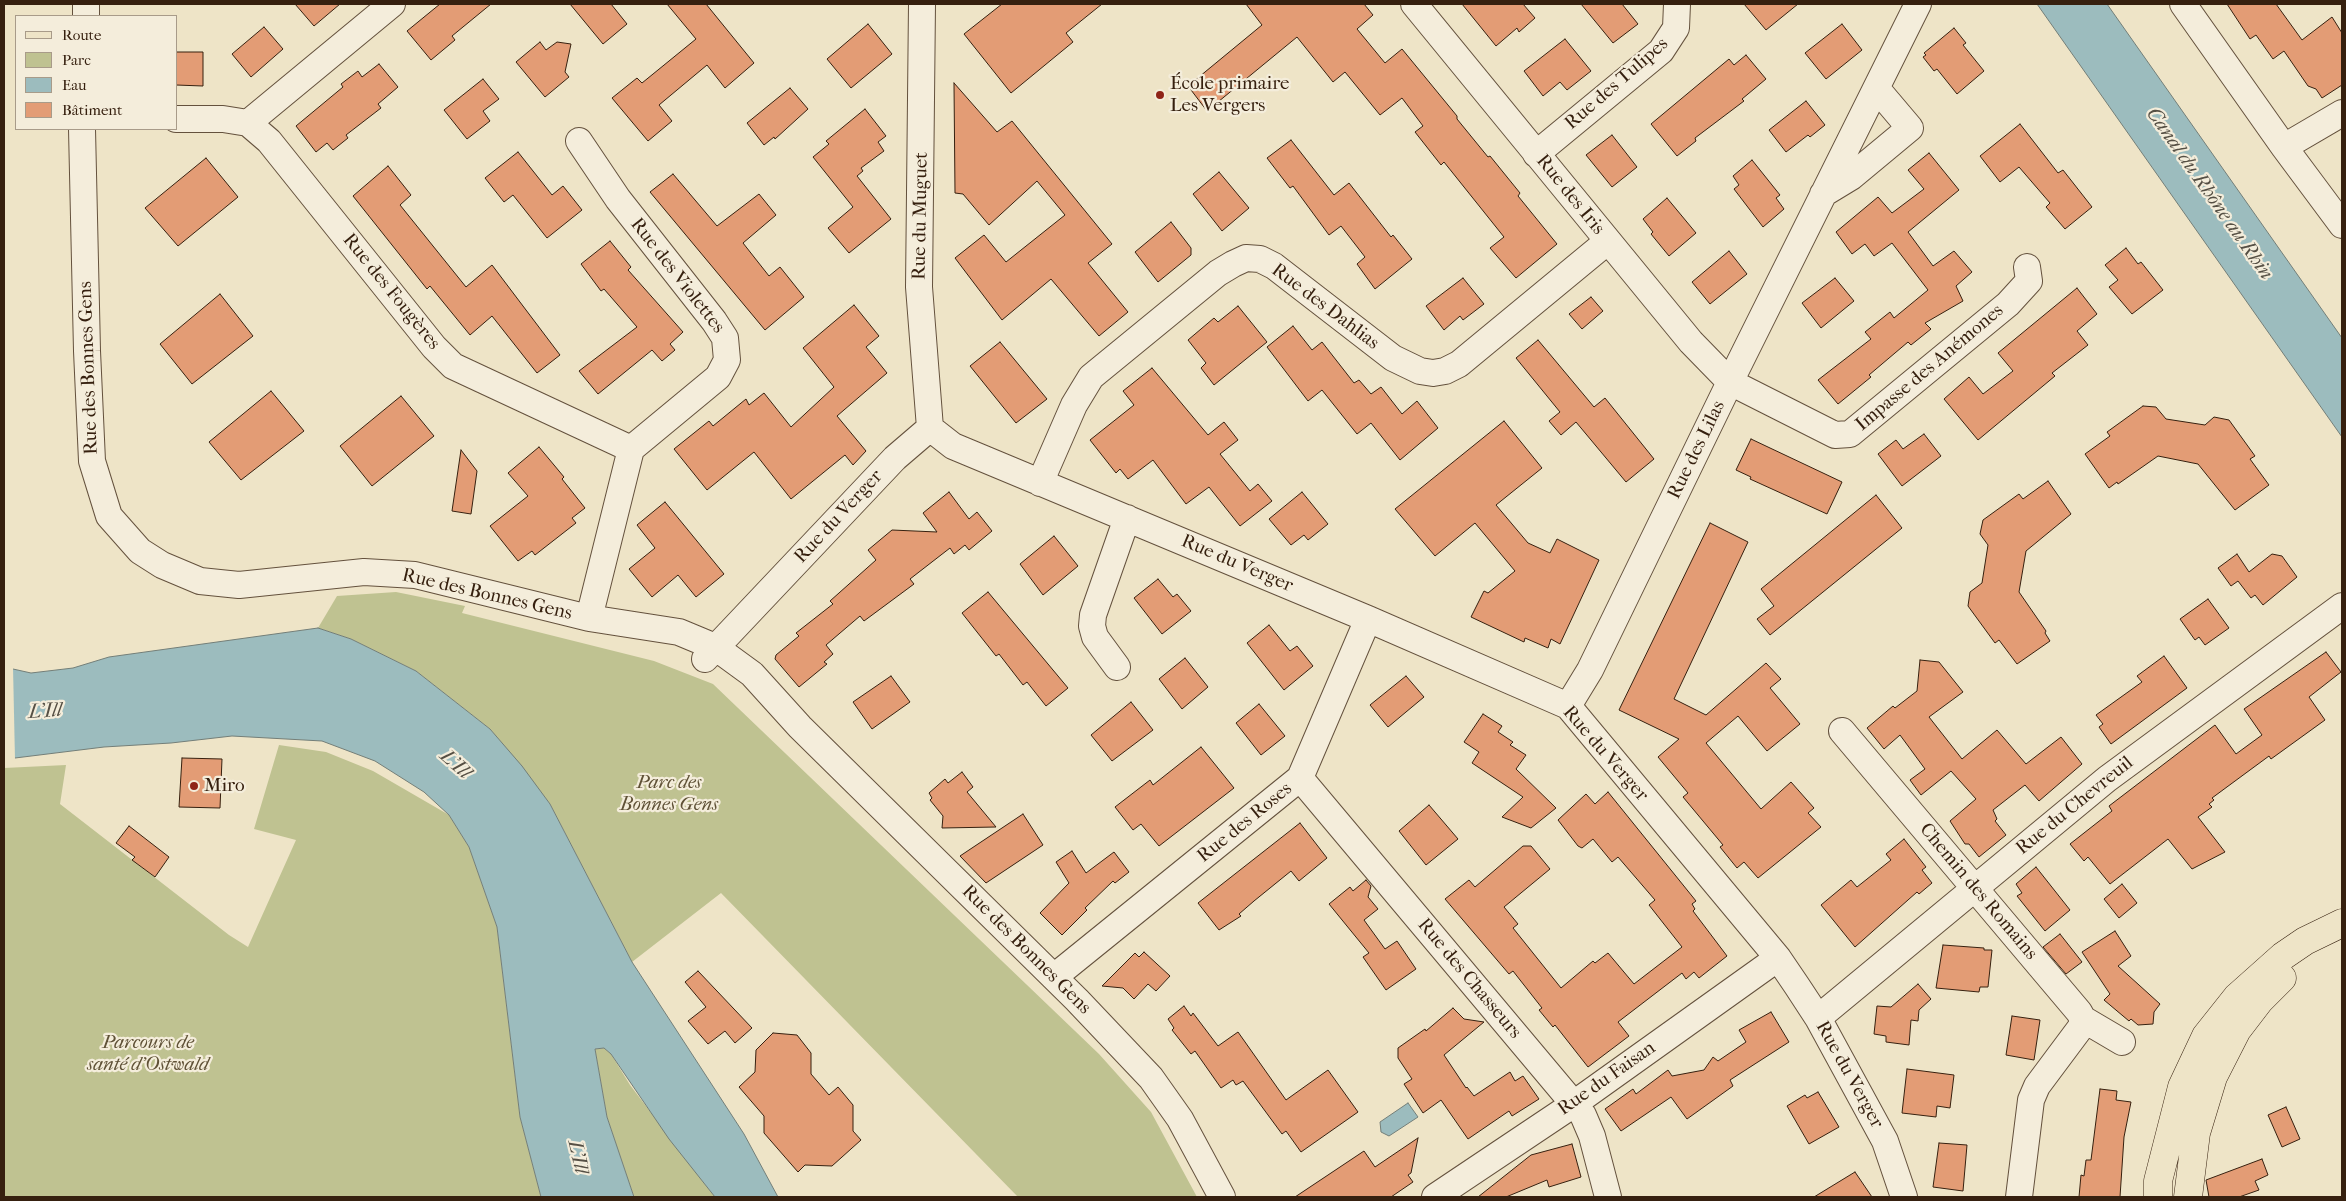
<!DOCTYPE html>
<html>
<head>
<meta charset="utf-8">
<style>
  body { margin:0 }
  #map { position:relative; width:2346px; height:1201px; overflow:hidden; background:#eee4c7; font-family:"IM FELL French Canon",serif }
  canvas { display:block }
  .frame { position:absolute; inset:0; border:5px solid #36200f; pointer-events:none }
  .legend { position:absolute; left:15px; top:15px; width:162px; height:115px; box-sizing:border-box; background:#f4eddb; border:1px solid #a89b89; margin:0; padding:6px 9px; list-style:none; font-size:15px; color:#36200f }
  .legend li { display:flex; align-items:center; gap:10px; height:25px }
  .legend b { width:25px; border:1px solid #a89b89 }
</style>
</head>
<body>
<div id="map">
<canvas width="2346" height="1201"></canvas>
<div class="frame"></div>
<ul class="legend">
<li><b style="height:6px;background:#eee4c7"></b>Route</li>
<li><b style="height:14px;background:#bfc291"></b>Parc</li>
<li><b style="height:14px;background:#9cbcbe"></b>Eau</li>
<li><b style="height:14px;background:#e39c75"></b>Bâtiment</li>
</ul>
</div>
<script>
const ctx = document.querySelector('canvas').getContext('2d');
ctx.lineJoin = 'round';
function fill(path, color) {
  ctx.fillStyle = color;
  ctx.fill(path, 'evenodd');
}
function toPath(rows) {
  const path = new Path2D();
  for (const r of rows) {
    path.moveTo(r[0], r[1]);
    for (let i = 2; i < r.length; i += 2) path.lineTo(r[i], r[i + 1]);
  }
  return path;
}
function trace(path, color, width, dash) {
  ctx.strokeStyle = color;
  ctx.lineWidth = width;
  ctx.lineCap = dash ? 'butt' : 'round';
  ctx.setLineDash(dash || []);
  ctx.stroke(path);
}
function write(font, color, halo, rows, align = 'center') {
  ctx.font = font + ' "IM FELL French Canon",serif';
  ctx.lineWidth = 4.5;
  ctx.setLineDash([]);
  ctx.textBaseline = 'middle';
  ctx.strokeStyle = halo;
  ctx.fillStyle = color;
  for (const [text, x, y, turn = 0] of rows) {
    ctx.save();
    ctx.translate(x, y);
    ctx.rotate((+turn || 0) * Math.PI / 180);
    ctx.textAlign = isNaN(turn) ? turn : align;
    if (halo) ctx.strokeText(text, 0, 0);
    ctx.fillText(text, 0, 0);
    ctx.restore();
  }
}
const green = toPath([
  [396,592,465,606,462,613,654,661,713,684,1099,1054,1151,1112,1197,1197,1018,1197,721,893,632,962,550,804,490,729,416,671,351,639,318,628,337,596],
  [279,745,326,752,373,771,449,815,469,847,497,927,520,1117,541,1197,4,1197,4,768,66,765,60,804,229,935,248,947,296,840,254,829],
  [604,1048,611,1054,630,1085,715,1197,634,1197,607,1117,595,1049]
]);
const water = toPath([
  [2037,4,2107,4,2342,338,2342,437,2037,4],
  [318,628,351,639,416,671,490,729,522,766,550,804,632,962,744,1134,778,1197,715,1197,669,1139,611,1054,604,1048,595,1049,607,1117,634,1197,541,1197,520,1117,497,927,469,847,449,815,424,792,375,761,322,741,232,736,171,743,104,747,7,759,4,667,31,673,73,668,109,657,318,628],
  [1408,1103,1418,1117,1389,1136,1381,1132,1380,1122,1408,1103]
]);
const pier = toPath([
  [4,665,13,667,15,760,4,761]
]);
const building = toPath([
  [295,4,340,4,314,26,295,4],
  [440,4,491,4,452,36,455,40,431,60,407,31,440,4],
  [570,4,611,4,627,24,603,44,570,4],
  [667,4,706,4,754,63,725,88,707,65,659,105,672,121,648,141,612,98,637,78,642,83,696,39,667,4],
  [1002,4,1102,4,1066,33,1073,42,1011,93,964,34,1002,4],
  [1246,4,1364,4,1373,15,1357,29,1385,63,1402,49,1457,116,1457,119,1488,157,1490,156,1520,193,1518,196,1557,244,1516,278,1490,248,1504,237,1444,162,1441,165,1415,132,1423,126,1402,98,1380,115,1345,72,1333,82,1297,37,1207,111,1188,86,1262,25,1246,4],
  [1462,4,1523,4,1535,18,1519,32,1517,28,1496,46,1462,4],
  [1581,4,1622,4,1638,24,1613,43,1581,4],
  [1744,4,1798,4,1766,30,1744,4],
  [2227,4,2276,4,2302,40,2332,17,2342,33,2342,85,2322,98,2316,89,2308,86,2284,51,2273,59,2256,35,2250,39,2227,4],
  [868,24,892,54,851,88,827,59,868,24],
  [1842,24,1862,50,1826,79,1805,53,1842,24],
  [264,27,283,49,251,77,232,54,264,27],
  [1954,28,1966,43,1963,45,1984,71,1957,94,1937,69,1934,71,1923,57,1926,55,1924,53,1954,28],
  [1565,39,1591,71,1567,90,1560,82,1543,96,1524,71,1565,39],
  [540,42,546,50,557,42,571,44,565,72,569,77,545,97,516,62,540,42],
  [176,52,203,52,203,86,176,85,176,52],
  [1746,55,1766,79,1742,99,1744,101,1695,138,1696,141,1677,156,1651,124,1729,59,1734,65,1746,55],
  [379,64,398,87,378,104,381,108,346,135,348,138,333,150,327,143,316,152,296,126,343,87,341,84,358,71,362,77,379,64],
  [483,79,499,99,483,111,490,121,467,139,444,110,483,79],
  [954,83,997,132,1012,121,1112,244,1088,263,1128,312,1099,336,1051,279,1002,320,955,258,984,235,1006,262,1065,215,1037,181,989,225,963,194,955,193,954,83],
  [790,88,808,109,775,139,774,137,764,145,747,123,790,88],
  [1806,101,1825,125,1810,137,1808,135,1786,152,1769,130,1806,101],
  [865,109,886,136,878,142,884,151,861,168,863,171,857,176,891,219,849,253,828,228,853,207,813,157,829,144,826,141,865,109],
  [2020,124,2058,173,2063,170,2092,207,2065,229,2046,207,2050,203,2019,167,2000,182,1980,156,2020,124],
  [1612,135,1637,167,1612,187,1586,155,1612,135],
  [1291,140,1334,195,1349,183,1391,237,1393,235,1412,259,1375,289,1357,264,1365,257,1341,226,1329,235,1293,186,1290,188,1267,158,1291,140],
  [518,152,552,195,563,186,582,210,547,238,513,195,504,202,485,178,518,152],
  [1929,153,1959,190,1908,232,1933,266,1954,251,1972,272,1956,286,1963,301,1925,323,1931,329,1911,345,1908,342,1869,375,1871,377,1838,404,1818,380,1871,339,1865,332,1890,312,1894,318,1928,290,1892,243,1874,256,1865,244,1852,254,1836,232,1878,197,1892,213,1924,189,1908,170,1929,153],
  [206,158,238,197,178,246,145,208,206,158],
  [1752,160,1780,195,1776,198,1784,209,1763,227,1734,189,1739,185,1733,176,1752,160],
  [388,166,411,195,400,205,466,287,492,265,560,355,537,373,492,316,470,335,430,286,427,289,353,196,388,166],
  [1219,172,1249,208,1222,231,1193,194,1219,172],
  [673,174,717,226,759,194,776,215,743,243,769,276,780,267,804,297,765,330,650,192,673,174],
  [1667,198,1696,233,1669,256,1651,234,1653,232,1643,219,1667,198],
  [1171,222,1191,248,1191,255,1158,282,1135,252,1171,222],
  [610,241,631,267,628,270,683,332,670,344,675,350,662,361,652,350,598,394,579,371,637,327,604,289,601,291,581,264,610,241],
  [2126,248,2138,264,2141,262,2163,290,2132,314,2109,287,2118,280,2105,265,2126,248],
  [1729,251,1747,274,1710,304,1692,282,1729,251],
  [1463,278,1484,304,1463,320,1460,316,1444,330,1426,306,1463,278],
  [1835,278,1854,301,1821,328,1802,303,1835,278],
  [2077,288,2097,314,2077,331,2088,345,2052,373,2055,376,1978,440,1944,399,1969,377,1983,394,2013,371,1998,353,2077,288],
  [220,294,253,336,192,384,160,344,220,294],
  [1591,297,1603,311,1582,329,1569,314,1591,297],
  [854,305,879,336,866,347,887,373,837,416,866,451,853,465,845,455,791,499,754,452,707,490,674,449,709,421,713,426,746,399,749,405,764,393,791,427,834,387,803,348,854,305],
  [1238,306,1267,342,1214,385,1201,368,1206,363,1188,340,1214,318,1218,322,1238,306],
  [1293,326,1312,350,1322,342,1354,383,1359,380,1371,394,1381,387,1402,414,1417,401,1438,428,1400,460,1371,423,1357,434,1322,390,1308,401,1267,347,1293,326],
  [1538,340,1594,407,1605,398,1654,459,1626,482,1576,422,1561,435,1549,421,1560,412,1516,358,1538,340],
  [1000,342,1047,399,1016,423,970,366,1000,342],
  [1152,368,1208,435,1224,422,1238,440,1220,454,1250,491,1258,484,1272,501,1240,526,1209,487,1186,504,1153,460,1128,479,1120,469,1116,473,1090,440,1134,405,1123,391,1152,368],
  [271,391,304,431,241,480,209,442,271,391],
  [401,396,434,436,372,486,340,446,401,396],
  [2143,406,2156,407,2166,419,2205,425,2214,417,2229,420,2255,456,2250,459,2269,485,2235,510,2198,464,2158,456,2118,484,2117,482,2109,488,2085,454,2110,436,2107,432,2143,406],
  [1504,421,1542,468,1496,505,1528,543,1550,553,1557,539,1599,560,1560,644,1551,639,1548,648,1525,638,1524,642,1471,617,1484,591,1488,593,1515,571,1475,523,1435,556,1395,509,1504,421],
  [1924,434,1941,456,1902,486,1878,454,1896,440,1903,449,1924,434],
  [1751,439,1842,482,1827,514,1750,479,1751,477,1736,470,1751,439],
  [539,447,564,477,562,479,585,508,572,518,576,523,535,555,532,551,518,561,490,526,528,496,508,473,539,447],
  [461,450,477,471,471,514,452,511,461,450],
  [2048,481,2071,514,2026,551,2019,592,2046,631,2045,633,2050,641,2017,664,1999,640,1995,643,1968,606,1970,592,1982,583,1988,545,1980,534,1983,520,2019,494,2023,499,2048,481],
  [949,492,969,519,977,512,992,531,969,550,965,545,954,554,950,548,910,579,914,584,864,621,860,616,826,645,833,654,824,662,827,664,799,687,775,659,776,655,799,636,796,633,833,604,830,601,876,560,868,550,892,530,937,532,923,513,949,492],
  [1302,492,1328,524,1308,540,1304,535,1291,545,1269,519,1302,492],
  [1876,495,1902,528,1770,635,1757,619,1774,606,1761,589,1876,495],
  [665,502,724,574,696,597,678,575,652,597,629,569,655,548,637,525,665,502],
  [1710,523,1748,542,1674,699,1706,715,1766,663,1781,679,1770,688,1800,724,1767,751,1738,716,1706,743,1761,809,1791,782,1814,808,1808,813,1821,827,1758,878,1744,862,1737,868,1720,847,1723,845,1683,797,1688,793,1658,757,1679,739,1619,710,1710,523],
  [1054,536,1078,566,1043,595,1020,564,1054,536],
  [2237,554,2249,572,2272,554,2282,556,2297,577,2263,605,2255,595,2251,598,2238,581,2231,586,2218,568,2237,554],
  [1158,579,1173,597,1177,594,1191,611,1162,634,1134,598,1158,579],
  [988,592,1068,688,1046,706,1027,682,1023,685,999,654,996,656,962,613,988,592],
  [2208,599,2229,628,2205,645,2199,637,2195,640,2180,619,2208,599],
  [1269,625,1290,651,1297,646,1313,666,1284,690,1247,643,1269,625],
  [2326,652,2341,672,2309,697,2325,720,2271,759,2269,756,2212,798,2214,800,2209,804,2212,807,2198,817,2225,852,2192,869,2168,839,2110,884,2088,857,2084,861,2070,844,2112,811,2109,806,2215,725,2236,754,2262,735,2244,709,2326,652],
  [2164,656,2187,688,2111,744,2099,727,2103,724,2096,715,2142,682,2137,676,2164,656],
  [1185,658,1208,687,1182,709,1159,679,1185,658],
  [1920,660,1939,662,1963,692,1929,717,1962,759,1997,730,2026,764,2061,737,2082,764,2039,801,2025,785,1993,810,1997,819,1995,821,2006,835,1979,857,1969,844,1965,844,1950,821,1976,799,1951,771,1921,795,1910,780,1925,769,1900,735,1884,749,1867,728,1893,706,1895,708,1917,691,1920,660],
  [891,676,910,702,872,729,853,702,891,676],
  [1406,676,1424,697,1388,727,1370,705,1406,676],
  [1131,702,1153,730,1112,761,1091,735,1131,702],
  [1259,704,1285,736,1261,755,1236,723,1259,704],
  [1483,714,1502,726,1498,732,1513,742,1510,745,1526,755,1516,769,1556,808,1531,828,1502,817,1523,797,1472,763,1479,752,1464,742,1483,714],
  [1201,747,1234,788,1159,846,1141,824,1133,830,1115,807,1150,780,1153,785,1201,747],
  [182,758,222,759,220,808,179,807,182,758],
  [962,772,973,787,967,792,996,827,942,828,943,816,930,800,932,798,929,793,945,779,948,783,962,772],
  [1608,792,1696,901,1692,904,1695,909,1693,911,1727,956,1699,978,1694,972,1686,979,1682,973,1618,1022,1629,1036,1588,1067,1555,1025,1553,1027,1539,1010,1542,1008,1513,971,1509,974,1445,899,1469,880,1475,887,1523,846,1531,846,1550,869,1504,907,1518,924,1513,928,1561,988,1593,961,1595,963,1608,953,1634,984,1682,947,1649,905,1655,900,1618,857,1612,862,1593,839,1582,848,1578,846,1558,820,1586,794,1595,804,1608,792],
  [1429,805,1458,839,1426,865,1399,831,1429,805],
  [1023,814,1043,845,986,883,960,856,1023,814],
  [1300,823,1327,858,1299,881,1291,871,1254,901,1239,914,1241,916,1219,930,1198,903,1300,823],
  [129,826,169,857,155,877,132,860,135,857,116,843,129,826],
  [1904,839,1926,867,1922,870,1932,883,1919,894,1917,892,1855,947,1821,905,1851,880,1857,887,1891,860,1886,854,1904,839],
  [1072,851,1086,873,1114,852,1129,872,1115,883,1113,881,1085,908,1087,910,1062,935,1040,913,1069,883,1056,862,1072,851],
  [2036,867,2070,910,2045,931,2017,896,2022,893,2016,884,2036,867],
  [1366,880,1371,886,1368,897,1378,909,1364,920,1385,949,1397,941,1416,969,1386,990,1363,957,1369,953,1329,904,1350,887,1353,891,1366,880],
  [2122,884,2137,903,2119,918,2104,899,2122,884],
  [2115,931,2131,956,2118,966,2160,1004,2154,1012,2153,1024,2138,1025,2131,1019,2129,1021,2104,1000,2110,994,2082,952,2115,931],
  [2060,934,2082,962,2066,974,2043,947,2060,934],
  [1943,945,1984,948,1984,950,1992,950,1988,987,1980,987,1979,992,1936,988,1943,945],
  [1144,952,1170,976,1156,991,1148,984,1134,999,1123,988,1102,986,1135,953,1139,957,1144,952],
  [698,971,752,1028,735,1043,725,1031,708,1044,688,1021,706,1007,685,982,698,971],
  [1918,984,1931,999,1919,1010,1918,1021,1911,1020,1909,1045,1886,1042,1886,1036,1874,1034,1877,1006,1891,1007,1918,984],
  [1184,1006,1191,1016,1193,1013,1218,1046,1238,1032,1286,1100,1328,1070,1358,1112,1301,1152,1286,1131,1282,1134,1243,1081,1236,1085,1233,1080,1221,1088,1195,1051,1191,1054,1172,1030,1174,1028,1168,1019,1184,1006],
  [1453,1008,1464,1019,1484,1022,1444,1055,1466,1088,1467,1087,1474,1096,1510,1072,1515,1081,1523,1076,1539,1099,1512,1116,1509,1111,1468,1139,1441,1100,1423,1113,1404,1084,1412,1079,1398,1058,1398,1048,1425,1029,1426,1031,1453,1008],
  [1771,1012,1789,1042,1730,1080,1733,1086,1687,1119,1671,1097,1621,1131,1605,1109,1633,1089,1636,1094,1668,1070,1672,1076,1704,1070,1713,1057,1718,1061,1746,1042,1739,1030,1771,1012],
  [2012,1016,2040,1020,2034,1060,2006,1055,2012,1016],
  [773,1033,797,1035,811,1053,811,1074,829,1095,838,1087,853,1105,853,1131,861,1140,832,1166,805,1165,798,1172,764,1133,764,1116,739,1087,755,1072,756,1050,773,1033],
  [1907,1069,1954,1075,1950,1108,1937,1106,1936,1117,1902,1113,1907,1069],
  [2100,1089,2117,1091,2116,1100,2131,1102,2124,1137,2120,1197,2079,1197,2081,1175,2084,1176,2086,1160,2091,1160,2100,1089],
  [1818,1092,1839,1127,1809,1144,1787,1106,1805,1095,1807,1098,1818,1092],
  [2286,1107,2300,1139,2282,1147,2268,1115,2286,1107],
  [1418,1138,1411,1173,1408,1175,1413,1182,1391,1197,1295,1197,1364,1151,1375,1167,1418,1138],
  [1939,1143,1967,1145,1963,1191,1933,1187,1939,1143],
  [1572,1144,1581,1177,1549,1187,1547,1180,1506,1197,1478,1197,1531,1155,1572,1144],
  [2262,1159,2268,1175,2255,1181,2259,1190,2239,1197,2209,1197,2206,1180,2262,1159],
  [1855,1172,1872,1197,1814,1197,1855,1172]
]);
const minor = toPath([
  [922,4,919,287,930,428],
  [1414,4,1691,342,1730,382,1835,435,1850,434,2008,304,2029,281,2027,267],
  [2183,4,2284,147,2342,225],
  [86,16,86,4],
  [176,119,223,119,248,123,269,141,434,347,453,366,631,449],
  [248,123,392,4],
  [82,129,87,351,92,461,109,516,140,551,162,565,200,581,239,585,364,572,415,575,589,618,679,632,715,647,752,674,800,727,1077,1000,1151,1078,1180,1119,1222,1197],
  [579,141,618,199,714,321,725,338,727,360,718,377,631,449,589,618],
  [2284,147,2342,113],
  [1536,154,1661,51,1676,28,1677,4],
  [1823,194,1851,177,1910,128,1877,89],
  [930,428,953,446,1368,619,1568,706,1778,958,1797,986,1818,1018,1885,1141,1904,1197],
  [1040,483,1074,405,1091,377,1218,273,1233,264,1246,258,1260,259,1274,266,1393,358,1420,371,1433,373,1445,371,1459,364,1608,241],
  [705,659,895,458,930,428],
  [1117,667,1095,637,1092,626,1093,615,1127,518],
  [1568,706,1590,670,1730,382,1918,4],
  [1842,731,2079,1012,2083,1019,2122,1042],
  [1300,778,1583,1115,1592,1136,1608,1197],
  [1054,977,1300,778,1368,619],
  [1818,1018,2107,779,2342,606],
  [1435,1197,1568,1108,1778,958],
  [2019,1197,2031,1100,2037,1086,2081,1027,2083,1019]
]);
const major = toPath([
  [2158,1197,2158,1181,2182,1087,2206,1036,2237,997,2283,956,2305,941,2342,923],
  [2188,1197,2196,1133,2213,1077,2237,1030,2260,1000,2282,978]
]);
const markers = [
  [1160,95,5,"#8f2418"],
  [194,786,5,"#8f2418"]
];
const poiNames = [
  ["École primaire",1170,84],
  ["Les Vergers",1170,106],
  ["Miro",204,786]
];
const streetNames = [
  ["Rue des Tulipes",1617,84,-41],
  ["Rue des Iris",1570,195,51],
  ["Rue du Muguet",921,216,-89],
  ["Rue des Violettes",677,276,52],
  ["Rue des Fougères",391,292,51],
  ["Rue des Dahlias",1325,307,37],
  ["Rue des Bonnes Gens",89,368,-92],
  ["Impasse des Anémones",1930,368,-40],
  ["Rue des Lilas",1697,450,-64],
  ["Rue du Verger",839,517,-47],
  ["Rue du Verger",1237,564,23],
  ["Rue des Bonnes Gens",487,595,13],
  ["Rue du Verger",1605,754,49],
  ["Rue du Chevreuil",2075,806,-39],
  ["Rue des Roses",1245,823,-39],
  ["Chemin des Romains",1978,892,50],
  ["Rue des Bonnes Gens",1026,950,45],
  ["Rue des Chasseurs",1469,979,50],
  ["Rue du Verger",1849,1075,61],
  ["Rue du Faisan",1607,1079,-35]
];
const parkNames = [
  ["Parc des",669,783],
  ["Bonnes Gens",669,805],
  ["Parcours de",148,1043],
  ["santé d'Ostwald",148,1065]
];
const waterNames = [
  ["Canal du Rhône au Rhin",2209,194,55],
  ["L'Ill",45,712,-4],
  ["L'Ill",455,765,42],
  ["L'Ill",577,1157,77]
];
fill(green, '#bfc291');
fill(water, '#9cbcbe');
trace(water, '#737e78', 1);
fill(pier, '#eee4c7');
fill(building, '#e39c75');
trace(building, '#36200f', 1);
trace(minor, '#64513d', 28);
trace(major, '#36200f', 29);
trace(minor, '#f4eddb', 26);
trace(major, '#eee4c7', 28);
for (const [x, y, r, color] of markers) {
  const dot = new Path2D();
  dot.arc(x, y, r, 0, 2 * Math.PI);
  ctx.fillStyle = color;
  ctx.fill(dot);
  trace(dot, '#f4eddb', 2);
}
write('19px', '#36200f', '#f4eddb', poiNames, 'left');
write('19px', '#36200f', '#f4eddb', streetNames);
write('italic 19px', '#5f5136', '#f4eddb', parkNames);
write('italic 20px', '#554f44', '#f4eddb', waterNames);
</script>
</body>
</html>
